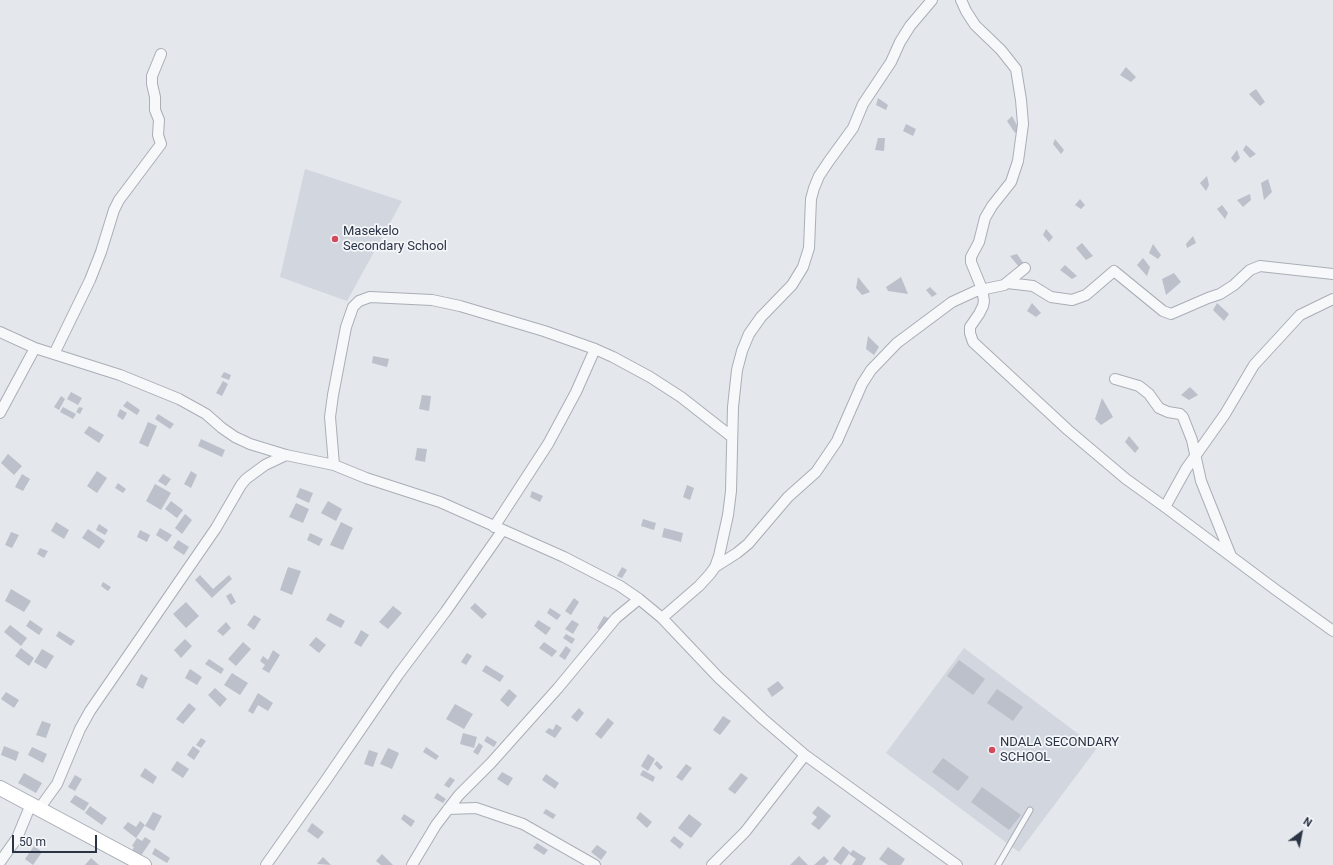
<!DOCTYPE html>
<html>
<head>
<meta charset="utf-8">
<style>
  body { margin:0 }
  #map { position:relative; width:1333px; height:865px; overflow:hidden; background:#e4e7ec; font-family:Roboto,sans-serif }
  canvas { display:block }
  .north { position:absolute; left:1281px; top:813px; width:40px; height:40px; -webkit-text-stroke:3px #f4f6f9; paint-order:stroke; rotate:32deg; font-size:11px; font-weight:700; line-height:16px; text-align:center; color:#2b3445 }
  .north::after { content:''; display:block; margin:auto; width:14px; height:18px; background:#2b3445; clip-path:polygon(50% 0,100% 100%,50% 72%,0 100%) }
  .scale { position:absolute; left:12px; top:835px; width:85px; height:18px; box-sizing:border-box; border:2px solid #2b3445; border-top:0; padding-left:5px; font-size:12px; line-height:14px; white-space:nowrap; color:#2b3445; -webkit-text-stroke:3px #f4f6f9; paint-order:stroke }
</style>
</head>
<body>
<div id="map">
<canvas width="1333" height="865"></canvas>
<div class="north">N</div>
<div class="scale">50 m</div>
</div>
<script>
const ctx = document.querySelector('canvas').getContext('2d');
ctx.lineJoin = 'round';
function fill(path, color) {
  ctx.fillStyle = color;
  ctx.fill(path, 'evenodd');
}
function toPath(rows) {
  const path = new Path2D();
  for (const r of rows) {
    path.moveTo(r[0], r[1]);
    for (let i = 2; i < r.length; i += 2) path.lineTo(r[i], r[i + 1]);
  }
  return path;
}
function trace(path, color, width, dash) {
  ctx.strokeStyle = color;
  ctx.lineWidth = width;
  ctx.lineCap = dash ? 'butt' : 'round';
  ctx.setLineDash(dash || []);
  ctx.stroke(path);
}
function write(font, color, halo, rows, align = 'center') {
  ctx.font = font + ' Roboto,sans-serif';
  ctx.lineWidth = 3.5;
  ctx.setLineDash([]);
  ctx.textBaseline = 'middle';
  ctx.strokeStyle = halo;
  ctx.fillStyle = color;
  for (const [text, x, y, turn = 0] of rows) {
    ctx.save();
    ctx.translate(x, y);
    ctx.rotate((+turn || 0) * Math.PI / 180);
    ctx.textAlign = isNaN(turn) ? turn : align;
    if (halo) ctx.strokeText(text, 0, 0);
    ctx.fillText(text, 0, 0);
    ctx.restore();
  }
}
const built = toPath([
  [305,169,402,201,347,301,280,277],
  [964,648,1097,748,1019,852,886,753]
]);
const building = toPath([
  [1126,67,1136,77,1131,82,1120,75],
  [1256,89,1265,102,1260,106,1249,94],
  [878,98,888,105,886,110,876,105],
  [1012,116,1019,129,1015,133,1007,121],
  [906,124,916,129,913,136,903,131],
  [878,138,885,138,884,151,875,150],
  [1055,139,1064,150,1061,154,1053,144],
  [1246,145,1256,154,1250,158,1243,150],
  [1237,150,1240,158,1235,163,1231,158],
  [1207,176,1209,185,1206,191,1200,183],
  [1268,179,1272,192,1264,200,1261,183],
  [1250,194,1251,200,1243,207,1237,200],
  [1080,199,1085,205,1081,209,1075,205],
  [1222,205,1228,213,1225,219,1217,209],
  [1046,229,1053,237,1049,242,1043,235],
  [1193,236,1196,243,1187,248,1186,244],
  [1082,243,1093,256,1086,260,1076,248],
  [1153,244,1161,255,1158,259,1149,253],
  [1017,254,1024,264,1019,267,1010,256],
  [1143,258,1150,267,1147,276,1137,265],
  [1065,265,1077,276,1072,279,1060,270],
  [1174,273,1181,282,1166,295,1162,279],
  [858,277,870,292,862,295,856,288],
  [901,277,908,294,888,291,886,287],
  [930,287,937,294,932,297,926,290],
  [1032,303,1041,313,1036,317,1027,311],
  [1217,303,1229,314,1224,321,1213,310],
  [868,336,879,347,874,355,866,349],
  [373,356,389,359,387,367,372,363],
  [224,372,231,375,229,380,221,377],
  [223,381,228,384,222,396,216,393],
  [1190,387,1198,395,1189,400,1181,395],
  [71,392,82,398,78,405,67,399],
  [422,395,431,396,429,411,419,409],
  [61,396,65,399,59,410,54,407],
  [1102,398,1113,417,1101,425,1095,419],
  [127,401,140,410,137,415,123,406],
  [63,407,76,414,73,419,60,412],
  [79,407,83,408,80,414,76,412],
  [120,409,127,413,123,420,117,416],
  [158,414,174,424,170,429,155,419],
  [148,422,157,426,148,447,139,443],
  [89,426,104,435,99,443,84,433],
  [1129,436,1139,448,1135,453,1125,442],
  [201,439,225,450,222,457,198,446],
  [417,448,427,449,425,462,415,460],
  [8,454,22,466,14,475,1,463],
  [97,471,107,478,97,493,87,486],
  [191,471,197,475,191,488,184,484],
  [22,474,30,479,23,491,15,487],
  [163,474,171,479,166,486,158,481],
  [118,483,126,489,123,493,115,488],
  [155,484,171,493,161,510,146,501],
  [687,485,694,488,690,500,683,497],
  [300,488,313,493,309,503,296,497],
  [532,491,543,496,540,502,530,497],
  [171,501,183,510,177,518,165,509],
  [328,501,342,509,336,521,321,513],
  [296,503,309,509,303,523,289,517],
  [185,514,192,520,182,534,175,528],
  [643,519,656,523,654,530,641,526],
  [56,522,69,530,64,539,51,531],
  [341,522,353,528,343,550,330,545],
  [99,524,108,530,105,535,96,530],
  [160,528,172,535,167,542,156,535],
  [664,528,683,533,681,542,662,537],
  [88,529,105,541,99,549,82,538],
  [140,530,150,535,147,542,137,537],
  [11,532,19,535,12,548,5,545],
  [310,533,323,539,319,546,307,540],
  [178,540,189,547,184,555,173,548],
  [40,548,48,551,44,558,37,554],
  [288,567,301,571,292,595,280,590],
  [622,567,627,570,622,578,617,576],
  [200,575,213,589,229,575,232,579,212,598,195,580],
  [103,582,111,587,108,591,101,586],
  [11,589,31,601,24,612,5,601],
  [231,593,236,602,231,605,226,596],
  [574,598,579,602,571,615,565,611],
  [186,602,199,616,186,628,173,614],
  [475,603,487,614,482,619,470,608],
  [393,606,402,613,388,629,379,622],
  [550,608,561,615,557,620,547,613],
  [330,613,345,621,341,628,326,620],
  [254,615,261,619,254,630,247,625],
  [604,616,610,619,602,631,597,628],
  [30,620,43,629,39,635,26,626],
  [538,620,551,628,546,635,534,626],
  [572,620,579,624,573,634,565,629],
  [226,622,231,628,223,636,217,631],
  [10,625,27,638,21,646,4,632],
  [361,630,369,635,361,647,354,643],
  [59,631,75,641,71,646,56,636],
  [566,634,575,639,572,644,563,638],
  [316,637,326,645,319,653,309,645],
  [185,639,192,646,181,658,174,650],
  [243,642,251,649,236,666,228,659],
  [544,642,557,651,552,657,539,648],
  [566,646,571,650,565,660,559,656],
  [21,648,34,658,29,666,15,656],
  [42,649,54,656,46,669,34,662],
  [273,650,280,655,269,673,262,669,265,665,260,661,263,656,268,660],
  [467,653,472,656,466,665,461,662],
  [209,659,224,669,221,674,205,664],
  [959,660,985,679,973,695,947,676],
  [486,665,504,676,500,682,482,671],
  [190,669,202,677,197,685,185,678],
  [232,673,248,683,240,695,224,685],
  [141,674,148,678,143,689,136,685],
  [778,681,784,688,772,697,767,689],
  [215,688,227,699,220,707,208,695],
  [509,689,517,696,508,707,500,700],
  [997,689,1023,707,1013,721,987,703],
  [6,692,19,700,14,708,1,699],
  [258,693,273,703,268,711,258,705,253,714,248,711],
  [189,703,196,709,183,724,176,719],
  [455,704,473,714,464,729,446,719],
  [579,708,584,713,577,722,571,717],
  [723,716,731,721,720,735,713,730],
  [608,718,614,723,601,739,595,734],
  [42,721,51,724,46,738,36,735],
  [556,724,562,728,555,738,545,732,549,728,553,730],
  [463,733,477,737,474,748,460,744],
  [487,736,497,742,494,747,484,741],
  [201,738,206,741,201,748,196,745],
  [479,743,483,746,478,755,473,752],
  [4,746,19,752,16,761,1,755],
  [193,746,200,751,194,760,187,755],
  [32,747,47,754,43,763,28,755],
  [426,747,439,756,436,760,423,752],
  [388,748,399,753,392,769,380,764],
  [369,750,378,753,373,767,364,764],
  [648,754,655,759,648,771,641,766],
  [943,758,969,777,958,791,932,772],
  [177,761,189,769,183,778,171,770],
  [657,761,663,767,660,770,654,764],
  [686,764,692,768,682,781,676,777],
  [145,768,157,777,153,784,140,776],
  [643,770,655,777,653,782,640,775],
  [502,772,513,778,508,786,497,779],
  [24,773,42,783,36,793,18,783],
  [741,773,748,778,735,794,728,789],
  [546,774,559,783,555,789,542,780],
  [75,775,82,779,75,791,68,787],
  [450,777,455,780,449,788,444,785],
  [982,787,1021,815,1009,830,971,802],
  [437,793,446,799,443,803,434,798],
  [75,795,89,803,84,811,70,802],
  [90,806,107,818,102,825,85,813],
  [818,806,831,816,819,830,811,824,817,817,812,813],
  [546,809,556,815,553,819,543,813],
  [153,812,162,816,154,831,145,826],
  [640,812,652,822,647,828,636,818],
  [404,814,415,821,411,827,401,819],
  [689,814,702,824,691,838,678,828],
  [140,821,145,825,136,838,123,828,128,822,136,827],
  [312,823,324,832,318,839,307,831],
  [674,836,684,844,680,849,670,841],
  [145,837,151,841,140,857,132,851,134,847,132,846,137,838,142,841],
  [537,843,548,850,544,855,533,848],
  [597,845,607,852,601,860,591,852],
  [34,846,42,852,33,865,25,859],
  [843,846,850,852,841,865,833,859],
  [888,847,905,859,901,865,888,865,879,859],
  [155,848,170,858,167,863,152,854],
  [853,850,866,858,862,865,852,865,856,859,849,854],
  [382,854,393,865,381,865,376,861],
  [799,856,808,865,790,865],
  [824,856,829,861,825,865,814,865],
  [323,857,331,865,317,864],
  [91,858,99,865,85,865]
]);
const lane = toPath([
  [998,865,1030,810]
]);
const street = toPath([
  [961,0,966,11,975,25,1001,50,1016,69,1021,100,1023,124,1018,161,1011,182,992,206,985,218,979,242,971,257,971,262,982,289,984,301,983,306,979,314,970,327,970,333,973,342,1068,430,1126,479,1165,507,1276,590,1333,631],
  [1007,283,1033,286,1051,297,1072,300,1086,295,1114,271,1163,311,1171,314,1208,298,1220,294,1234,285,1250,270,1260,266,1333,274],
  [0,332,35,348,120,375,179,399,206,414,222,428,235,437,250,444,286,455,334,465,366,478,440,502,564,557,620,586,639,599,662,618,718,677,763,719,805,755,957,865],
  [54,354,90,280,101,252,114,210,119,200,161,144,158,135,159,120,155,110,155,97,152,84,152,76,161,54],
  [1115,379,1139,386,1149,394,1159,408,1168,412,1180,414,1183,417,1192,440,1201,481,1231,556],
  [0,413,35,348],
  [334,465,330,417,333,395,346,327,353,307,359,301,370,297,432,300,460,306,544,331,595,349,613,357,650,377,681,397,732,437],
  [1165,507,1186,469,1225,414,1254,365,1300,315,1333,299],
  [494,527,548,444,576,392,595,349],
  [715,567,737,553,748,544,788,497,816,472,837,441,862,384,871,370,897,343,952,302,976,291,1004,285,1025,268],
  [662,618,699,586,710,574,715,567,719,556,728,515,731,491,733,407,737,370,742,351,749,334,761,317,792,285,803,267,809,248,811,199,814,188,819,176,829,161,853,128,863,104,891,62,900,42,910,26,932,0],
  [39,809,57,784,80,729,90,711,216,528,241,485,246,479,265,465,286,455],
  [448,809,476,808,523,824,595,865],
  [0,862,17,838,31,804],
  [266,865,326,780,398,675,446,611,502,531],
  [412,865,436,825,459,795,491,763,558,688,616,618,639,599],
  [712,865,745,832,805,755]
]);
const secondary = toPath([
  [0,788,144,865]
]);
const markers = [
  [335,239,4,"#d1495b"],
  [992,750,4,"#d1495b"]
];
const poiNames = [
  ["Masekelo",343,232],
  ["Secondary School",343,247],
  ["NDALA SECONDARY",1000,743],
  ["SCHOOL",1000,758]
];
fill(built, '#d2d6de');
fill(building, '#bbc0ca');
trace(lane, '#a9aeb7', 7);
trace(street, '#a9aeb7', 12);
trace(secondary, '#a9aeb7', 16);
trace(lane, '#f7f8fa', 5);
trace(street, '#f7f8fa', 10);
trace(secondary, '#fff', 14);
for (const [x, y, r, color] of markers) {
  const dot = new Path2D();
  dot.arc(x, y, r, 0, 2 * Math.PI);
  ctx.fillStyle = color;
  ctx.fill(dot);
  trace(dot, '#f4f6f9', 1.5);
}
write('13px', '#2b3445', '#f4f6f9', poiNames, 'left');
</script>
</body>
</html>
